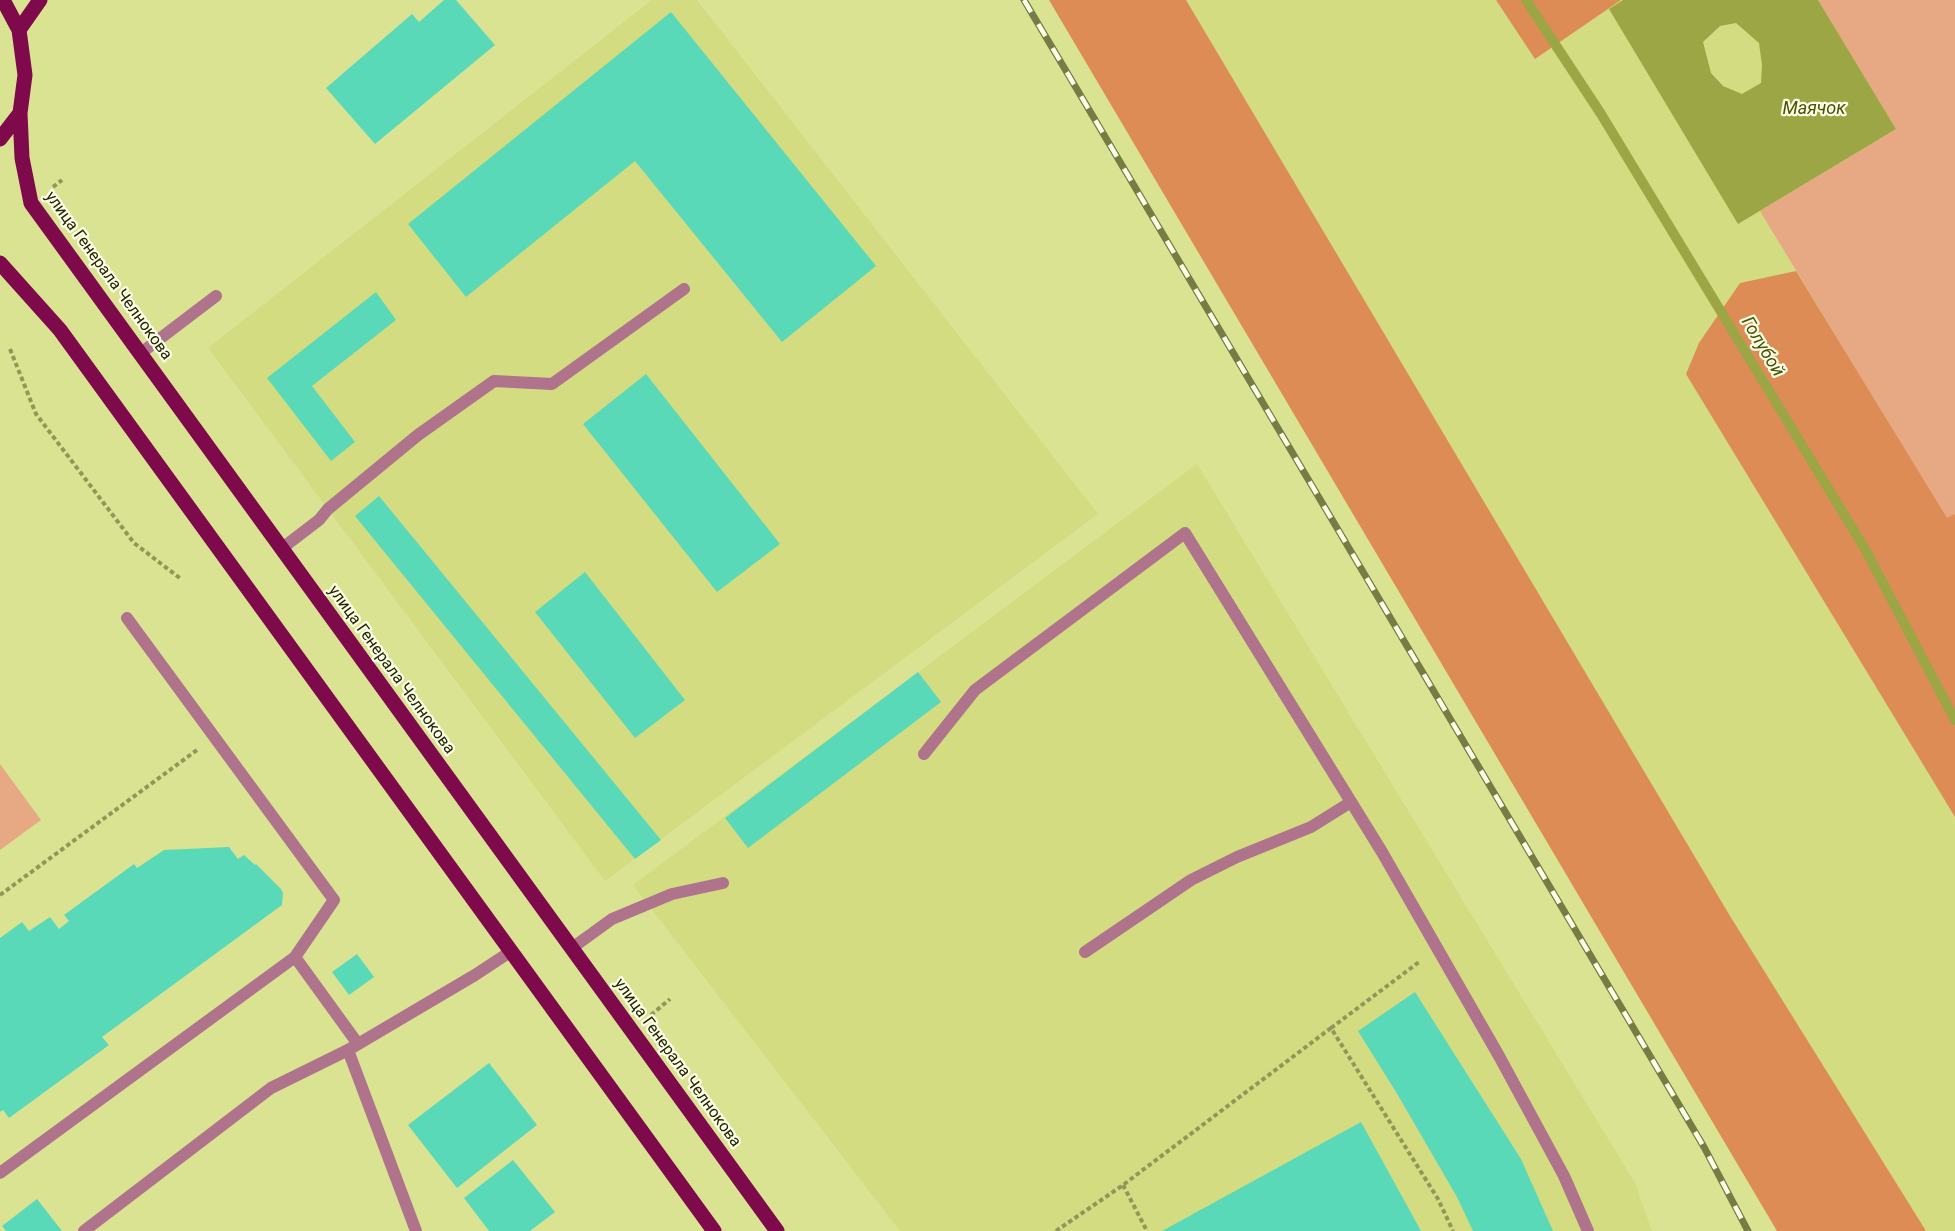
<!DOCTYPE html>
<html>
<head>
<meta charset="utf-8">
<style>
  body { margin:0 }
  canvas { display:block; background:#dae391 }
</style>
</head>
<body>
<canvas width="1955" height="1231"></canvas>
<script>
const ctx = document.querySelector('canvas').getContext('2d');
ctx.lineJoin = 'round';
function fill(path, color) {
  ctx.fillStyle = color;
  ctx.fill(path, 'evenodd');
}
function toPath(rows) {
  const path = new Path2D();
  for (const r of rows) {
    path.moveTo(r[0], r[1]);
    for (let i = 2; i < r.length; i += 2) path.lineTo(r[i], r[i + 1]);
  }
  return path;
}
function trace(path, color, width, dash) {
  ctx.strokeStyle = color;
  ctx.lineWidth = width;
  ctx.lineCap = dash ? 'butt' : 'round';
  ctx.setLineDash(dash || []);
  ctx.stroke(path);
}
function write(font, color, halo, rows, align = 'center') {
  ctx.font = font + ' Roboto,sans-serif';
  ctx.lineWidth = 4.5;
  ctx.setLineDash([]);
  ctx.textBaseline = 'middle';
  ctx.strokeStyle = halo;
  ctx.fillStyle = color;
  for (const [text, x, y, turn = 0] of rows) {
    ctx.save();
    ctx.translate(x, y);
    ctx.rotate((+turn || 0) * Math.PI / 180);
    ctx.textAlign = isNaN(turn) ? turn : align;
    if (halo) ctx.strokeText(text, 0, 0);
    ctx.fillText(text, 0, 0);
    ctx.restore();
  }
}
const built = toPath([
  [652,0,697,0,1098,514,605,881,208,348],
  [1092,0,1955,0,1955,1231,1848,1231],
  [1197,464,1635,1183,1652,1231,900,1231,633,885]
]);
const green = toPath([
  [1818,0,1955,0,1955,514,1947,519,1760,211,1896,129],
  [0,764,41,820,0,850]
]);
const forest = toPath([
  [1049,0,1186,0,1730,916,1926,1231,1777,1231],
  [1496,0,1621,0,1535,59],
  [1796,271,1947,518,1955,514,1955,817,1686,374,1699,343,1740,283]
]);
const water = toPath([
  [1623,0,1818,0,1896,129,1738,224,1609,9],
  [1736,23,1759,43,1762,65,1761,83,1742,94,1723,86,1711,73,1703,42,1720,26]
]);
const stream = toPath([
  [1526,0,1601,114,1865,549,1955,720]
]);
const building = toPath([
  [444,0,456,0,495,45,375,144,326,88,412,14,419,22],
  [671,12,876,266,782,342,635,161,466,297,408,224],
  [376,292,396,320,312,386,355,442,331,461,267,378],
  [646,374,780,544,717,592,583,424],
  [379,496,661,840,635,859,355,516],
  [585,572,685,700,635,738,535,612],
  [918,672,941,702,748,848,725,818],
  [229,847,238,859,244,855,255,865,256,864,281,889,283,893,282,905,102,1037,109,1045,9,1118,3,1110,0,1112,0,938,22,922,29,931,50,917,59,929,69,921,64,915,134,864,137,868,164,850],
  [357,954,374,977,349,995,332,972],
  [1415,992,1521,1159,1553,1231,1473,1231,1457,1197,1396,1092,1358,1031],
  [489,1063,537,1125,457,1188,408,1125],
  [1361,1122,1421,1231,1162,1231],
  [513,1160,555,1212,530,1231,489,1231,464,1198],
  [37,1199,62,1231,6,1231,2,1226]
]);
const path = toPath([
  [53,187,62,180],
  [10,349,36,414,134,543,181,579],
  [0,895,197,750],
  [651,1015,670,999],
  [1331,1028,1419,962],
  [1123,1185,1147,1231],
  [1056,1231,1123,1185,1331,1028,1438,1199,1453,1231]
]);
const service = toPath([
  [141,353,216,296],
  [281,549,319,520,328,509,418,435,494,381,552,384,684,289],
  [127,618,334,900,295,957],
  [924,754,975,690,1185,533,1382,852,1499,1056,1564,1176,1588,1231],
  [572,948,612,919,672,894,723,883],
  [1085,952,1191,880,1237,857,1311,827,1351,802],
  [348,1050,416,1231],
  [0,1173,295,957,358,1044],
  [84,1231,271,1088,348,1050,475,975,510,952]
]);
const primary = toPath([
  [3,0,19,30,25,75,20,113,22,158,31,203,777,1231],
  [19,30,40,0],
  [0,139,20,113],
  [0,263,60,330,714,1231]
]);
const rail = toPath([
  [1024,0,1704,1147,1748,1231]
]);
const streetNames = [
  ["улица Генерала Челнокова",108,276,54],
  ["улица Генерала Челнокова",391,670,54],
  ["улица Генерала Челнокова",677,1063,54]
];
const waterNames = [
  ["Маячок",1814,109],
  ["Голубой",1762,347,59]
];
fill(built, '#d3dc81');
fill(green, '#e6a983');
fill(forest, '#dd8c55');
fill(water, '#9da644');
trace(stream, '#9da644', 10);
fill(building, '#5ad9b8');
trace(path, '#919758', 4, [4.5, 3]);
trace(service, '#af738c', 12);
trace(primary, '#7e0a4c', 15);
trace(rail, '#767c44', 7);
trace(rail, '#fbffe7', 4.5, [14]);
write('16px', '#222402', '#fbffe7', streetNames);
write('italic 18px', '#4c5103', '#fbffe7', waterNames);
</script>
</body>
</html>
